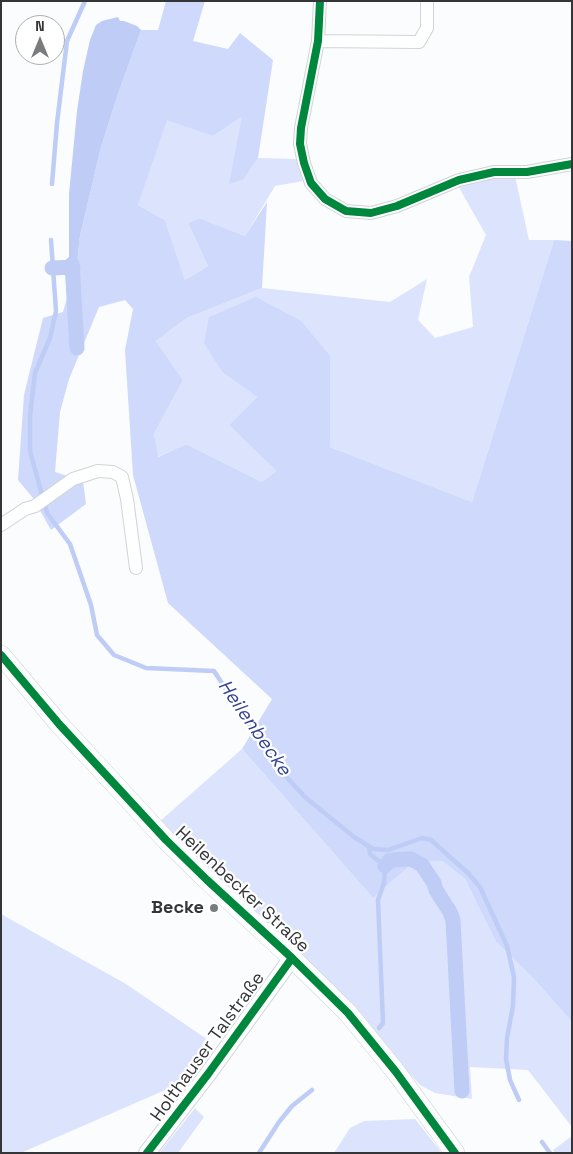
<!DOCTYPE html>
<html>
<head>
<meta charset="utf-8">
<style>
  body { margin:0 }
  #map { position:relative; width:573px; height:1154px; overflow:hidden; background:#fafcfe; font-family:"Space Grotesk",sans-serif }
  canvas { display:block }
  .frame { position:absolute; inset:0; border:2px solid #343537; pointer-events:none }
  .north { position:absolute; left:15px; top:15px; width:50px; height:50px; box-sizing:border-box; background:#fff; border:1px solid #aeaeaf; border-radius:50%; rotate:0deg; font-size:14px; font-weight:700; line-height:20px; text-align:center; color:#343537 }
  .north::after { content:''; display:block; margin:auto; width:18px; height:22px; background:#797b7d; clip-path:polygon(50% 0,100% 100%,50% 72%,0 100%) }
</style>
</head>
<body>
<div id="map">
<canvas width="573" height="1154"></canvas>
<div class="frame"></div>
<div class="north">N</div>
</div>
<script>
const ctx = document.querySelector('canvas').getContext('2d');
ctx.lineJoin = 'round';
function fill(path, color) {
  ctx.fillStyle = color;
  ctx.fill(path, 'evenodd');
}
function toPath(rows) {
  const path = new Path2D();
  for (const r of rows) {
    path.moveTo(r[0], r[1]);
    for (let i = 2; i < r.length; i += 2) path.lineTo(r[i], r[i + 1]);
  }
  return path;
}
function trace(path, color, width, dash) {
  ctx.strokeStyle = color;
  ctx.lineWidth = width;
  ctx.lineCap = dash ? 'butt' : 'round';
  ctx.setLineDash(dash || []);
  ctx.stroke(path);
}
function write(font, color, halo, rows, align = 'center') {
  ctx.font = font + ' "Space Grotesk",sans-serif';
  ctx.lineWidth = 4.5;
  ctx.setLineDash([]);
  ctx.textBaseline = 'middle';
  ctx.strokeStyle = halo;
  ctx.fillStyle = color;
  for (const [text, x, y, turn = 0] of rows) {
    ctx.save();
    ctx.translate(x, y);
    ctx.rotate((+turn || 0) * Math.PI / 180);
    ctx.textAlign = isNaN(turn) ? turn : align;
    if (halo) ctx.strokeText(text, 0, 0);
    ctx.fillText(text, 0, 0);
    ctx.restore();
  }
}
const green = toPath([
  [242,117,244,179,258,158,296,159,303,181,275,186,245,236,199,218,188,223,208,266,185,280,165,220,138,205,166,119,213,136],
  [515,176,529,240,554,240,472,502,330,447,330,356,223,373,257,397,229,425,278,471,262,482,186,444,157,457,154,434,183,380,156,341,187,318,262,288,390,302,427,279,418,320,435,338,473,327,469,277,486,235,457,184],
  [242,749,373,898,413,863,442,861,465,879,496,942,534,979,572,1022,572,1127,528,1070,470,1067,472,1099,435,1093,420,1085,339,996,159,822],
  [1,914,126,984,211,1042,179,1084,23,1152,1,1153],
  [195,1108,204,1117,178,1153,159,1153],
  [415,1119,442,1153,334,1153,350,1128,364,1121],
  [572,1136,572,1153,555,1153,553,1150]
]);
const forest = toPath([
  [166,1,205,1,193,41,228,49,240,33,273,60,258,158,244,179,229,184,242,117,213,136,167,120,138,205,165,220,185,280,208,266,188,223,199,218,245,236,267,202,262,288,187,318,156,341,183,380,154,434,158,457,186,444,262,482,277,471,229,425,257,397,223,373,204,343,209,317,256,297,301,321,330,356,330,447,472,502,554,240,572,241,572,1022,534,979,496,942,465,879,442,861,413,863,373,898,242,749,272,699,168,603,133,475,125,350,133,309,125,300,99,307,69,379,60,412,55,472,83,481,86,504,51,530,33,498,18,480,24,395,43,318,63,312,77,263,80,236,101,147,118,94,141,30,158,30]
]);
const water = toPath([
  [118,17,120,21,124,21,137,26,141,30,118,94,101,147,80,236,77,263,69,264,69,194,77,111,83,71,90,40,96,25,102,21]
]);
const stream = toPath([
  [52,184,57,123,67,41,85,1],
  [51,240,56,311,50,338,35,373,30,416,30,451,47,513,70,544,91,605,97,635,114,655,146,668,214,671,277,767,305,797,354,837,373,849,388,850,422,838,431,840,468,873,480,887,507,946,514,977,513,1006,507,1038,506,1059,510,1080,519,1100],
  [369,846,370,854,385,866,384,883,378,900,383,1023,379,1028],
  [542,1142,550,1153],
  [259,1153,279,1122,292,1106,312,1090]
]);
const canal = toPath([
  [72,264,77,348],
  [52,268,73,267],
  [385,866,390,860,411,859,422,865,434,883,436,890,450,912,453,920,462,1091]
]);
const minor = toPath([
  [320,1,318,41,301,128,300,144,304,163,311,183,325,199,346,211,371,213,397,206,459,180,494,172,527,172,572,164],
  [318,41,419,42,427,28,427,1],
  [1,525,25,509,35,506,73,479,98,471,113,472,122,477,127,499,136,568]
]);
const tertiary = toPath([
  [147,1153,208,1074,292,958]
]);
const secondary = toPath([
  [1,655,59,724,166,840,207,880,292,958,348,1013,396,1072,455,1153]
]);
const cycleway = toPath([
  [320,1,318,41,301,128,300,144,304,163,311,183,325,199,346,211,371,213,397,206,459,180,494,172,527,172,572,164],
  [1,655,59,724,166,840,207,880,292,958,348,1013,396,1072,455,1153],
  [147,1153,208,1074,292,958]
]);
const markers = [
  [214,908,5,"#797b7d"]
];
const streetNames = [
  ["Heilenbecker Straße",242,890,43],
  ["Holthauser Talstraße",208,1047,-54]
];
const poiNames = [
  ["Becke",204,908]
];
const waterNames = [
  ["Heilenbecke",254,728,55]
];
fill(green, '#dce4fd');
fill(forest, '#ced9fb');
fill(water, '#beccf6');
trace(stream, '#beccf6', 4.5);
trace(canal, '#beccf6', 15);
trace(minor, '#d2d3d5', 14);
trace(tertiary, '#d2d3d5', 18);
trace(secondary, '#d2d3d5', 20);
trace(minor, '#feffff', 12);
trace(tertiary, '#feffff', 16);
trace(secondary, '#feffff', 19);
trace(cycleway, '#00873e', 8);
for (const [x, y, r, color] of markers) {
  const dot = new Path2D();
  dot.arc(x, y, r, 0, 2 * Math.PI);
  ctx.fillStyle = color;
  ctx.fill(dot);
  trace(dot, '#fff', 2);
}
write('18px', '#343537', '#fff', streetNames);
write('bold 18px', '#343537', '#fff', poiNames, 'right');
write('italic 19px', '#334397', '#fff', waterNames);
</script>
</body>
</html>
